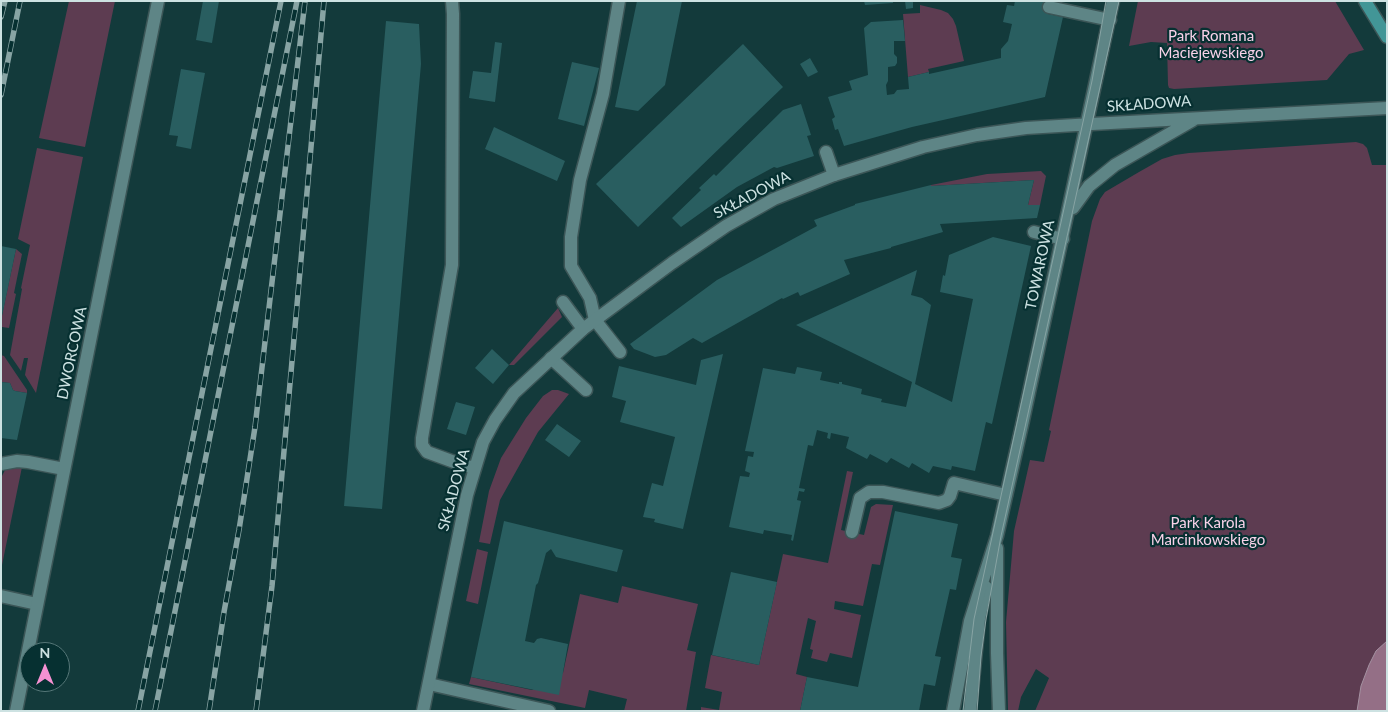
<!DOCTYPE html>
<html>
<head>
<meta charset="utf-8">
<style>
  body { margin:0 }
  #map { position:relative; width:1388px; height:712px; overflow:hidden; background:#133a3b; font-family:Lato,sans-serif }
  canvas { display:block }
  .frame { position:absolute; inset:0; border:2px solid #cde2e2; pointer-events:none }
  .north { position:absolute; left:20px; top:642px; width:50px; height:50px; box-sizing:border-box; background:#063031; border:1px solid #567778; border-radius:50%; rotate:0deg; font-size:14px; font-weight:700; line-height:20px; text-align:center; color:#cde2e2 }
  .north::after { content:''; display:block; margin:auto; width:18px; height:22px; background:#f591d2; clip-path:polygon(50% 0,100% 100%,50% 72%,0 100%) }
</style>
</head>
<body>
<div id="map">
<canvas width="1388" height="712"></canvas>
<div class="frame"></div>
<div class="north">N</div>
</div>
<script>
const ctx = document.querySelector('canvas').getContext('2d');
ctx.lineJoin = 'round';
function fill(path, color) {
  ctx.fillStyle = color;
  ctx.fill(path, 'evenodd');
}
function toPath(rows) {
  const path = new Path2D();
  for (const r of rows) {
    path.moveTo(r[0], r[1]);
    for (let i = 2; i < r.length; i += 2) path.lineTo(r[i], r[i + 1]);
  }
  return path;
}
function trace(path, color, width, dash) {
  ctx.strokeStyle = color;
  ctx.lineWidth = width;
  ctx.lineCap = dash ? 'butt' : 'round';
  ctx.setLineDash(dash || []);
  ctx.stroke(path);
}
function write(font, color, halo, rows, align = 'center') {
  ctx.font = font + ' Lato,sans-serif';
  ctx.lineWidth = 4.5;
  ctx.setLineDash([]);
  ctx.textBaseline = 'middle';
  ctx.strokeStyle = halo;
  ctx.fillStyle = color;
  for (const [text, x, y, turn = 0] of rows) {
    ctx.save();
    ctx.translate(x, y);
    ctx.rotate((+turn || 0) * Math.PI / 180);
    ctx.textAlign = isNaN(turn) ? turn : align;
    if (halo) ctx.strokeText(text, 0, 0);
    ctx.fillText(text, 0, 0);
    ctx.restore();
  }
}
const green = toPath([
  [69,1,115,1,85,147,39,138],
  [1138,1,1335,1,1364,50,1349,54,1327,80,1174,89,1169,88,1168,85,1167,43,1151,42,1129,46],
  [920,5,941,10,948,13,953,19,956,26,964,61,928,69,929,72,908,77,903,14,920,13],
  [1356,142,1363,144,1367,148,1372,165,1387,165,1387,711,1035,711,1049,678,1036,669,1021,697,1018,711,1008,711,1006,622,1014,531,1030,460,1044,462,1051,431,1049,430,1092,221,1100,199,1105,192,1139,172,1162,159,1175,155,1189,153],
  [37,148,83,157,36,393,25,375,28,358,24,358,21,371,10,355,22,289,21,288,30,245,18,239],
  [1041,171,1046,176,1040,205,1028,205,1034,180,931,186,931,185,987,174],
  [16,249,22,254,14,293,16,294,9,328,2,327,1,330,1,320],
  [558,308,562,317,514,365,509,365],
  [1,355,4,356,27,390,27,393,15,391,13,390,10,383,1,382],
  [552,390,558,390,569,394,538,432,500,500,490,544,479,542,489,491,501,458,526,418,543,396],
  [10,467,22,467,1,570,1,478,5,470],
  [847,471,853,472,841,530,864,535,871,507,876,504,893,505,880,565,872,564,863,606,835,601,834,609,861,615,852,658,830,653,827,662,811,658,813,650,810,649,816,621,808,618,796,674,807,677,800,711,701,711,701,707,719,710,722,692,705,688,711,655,759,665,783,554,828,563],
  [477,549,488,552,478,604,466,601],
  [622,586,698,604,687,650,696,652,686,711,624,711,627,699,589,690,585,708,469,684,471,677,532,690,563,673,580,594,618,603]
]);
const water = toPath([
  [1387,641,1387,711,1357,711,1361,686,1369,665,1376,651,1387,641]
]);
const building = toPath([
  [203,1,219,1,212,43,196,40],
  [637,1,682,1,665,85,638,111,615,107],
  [864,1,893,1,893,3,865,5],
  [905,1,913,1,913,8,906,9],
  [1015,1,1051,1,1048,14,1063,17,1045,97,912,127,844,146,838,129,835,130,832,119,835,117,828,97,852,90,849,81,868,75,864,28,871,22,903,20,905,41,894,41,894,54,897,57,897,63,895,66,888,67,888,81,886,85,887,95,894,94,897,90,909,89,908,77,929,72,929,74,1001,58,1001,49,1008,41,1012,24,1003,22,1007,5,1014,6],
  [386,21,419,24,421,64,382,509,344,506],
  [495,42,502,43,495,102,469,98,473,71,491,73],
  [743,44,783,87,638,227,596,184],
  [810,58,818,72,808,77,800,64],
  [572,62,599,68,584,126,558,119],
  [181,69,205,73,191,149,176,146,178,136,169,135],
  [801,104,811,135,807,136,814,156,777,168,774,167,737,187,681,227,672,218,701,190,699,188,714,174,716,176,783,110],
  [494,127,565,161,557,181,485,149],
  [1034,180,1028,205,1040,205,1037,218,940,224,943,232,891,247,891,248,844,260,850,274,800,296,798,292,783,299,782,298,702,343,693,338,666,355,655,357,634,349,630,344,717,280,817,226,814,220,855,205,855,204,931,185,931,186],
  [993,237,1031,246,992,424,986,422,975,471,952,466,951,470,933,466,929,473,912,463,909,468,891,458,887,463,870,454,867,459,846,448,849,437,831,433,830,439,827,438,828,433,817,430,813,446,808,445,799,488,805,489,804,492,799,491,797,500,801,501,793,541,791,540,792,535,764,530,763,534,729,527,740,476,749,477,750,473,745,471,748,456,753,457,754,452,745,451,763,368,795,374,797,367,822,372,820,380,839,384,839,382,842,382,842,384,862,389,861,394,882,399,881,402,906,407,912,382,796,325,917,270,911,295,922,298,931,305,915,384,952,402,973,299,940,292,943,275,945,276,949,255],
  [1,246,16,249,2,316,1,316],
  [492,349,509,365,493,384,475,368],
  [723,354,683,529,654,522,655,519,643,517,652,483,663,486,675,437,620,422,626,401,612,397,619,366,696,385,701,360],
  [1,382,10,383,13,390,15,391,27,393,17,440,1,438],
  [456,402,475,407,466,435,447,429],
  [557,424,581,441,569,457,545,440],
  [895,511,958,524,951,557,962,559,956,590,950,589,935,656,941,657,935,686,924,684,919,711,800,711,807,677,858,687],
  [504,521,623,550,617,572,556,557,551,549,546,553,538,583,536,585,525,641,534,643,537,639,541,638,568,644,559,695,471,677],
  [731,572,777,582,759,665,712,655]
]);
const lane = toPath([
  [452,1,453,14,452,265,422,438,422,445,427,452,457,463,474,468],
  [619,1,603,94,580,180,571,237,571,266,590,298,595,320,620,352],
  [1049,7,1110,20],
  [826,152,834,175],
  [1034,232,1063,239],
  [563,302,583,329],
  [551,358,586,390],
  [1,464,17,461,28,462,64,469],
  [852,532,860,498,869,492,883,492,939,503,947,500,950,496,954,483,1006,495],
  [1,596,37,604],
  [429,684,549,711],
  [970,711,979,619,986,587]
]);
const street = toPath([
  [1073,208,1089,186,1115,165,1195,119],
  [997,548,997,653,999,711],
  [16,711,158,1],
  [423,711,467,495,483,442,495,420,514,393,583,329,672,263,726,226,774,199,834,175,923,147,977,135,1026,128,1092,124,1387,108],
  [953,711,970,621,997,536,1022,425,1113,1]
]);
const secondary = toPath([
  [1365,1,1387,37]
]);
const tram = toPath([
  [963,711,974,619,1092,81,1106,1],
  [977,711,981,656,986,619,1001,536,1119,1]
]);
const rail = toPath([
  [1,17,5,1],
  [1,95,20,1],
  [138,711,281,1],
  [155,711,297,1],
  [209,711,224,612,239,530,255,427,305,1],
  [256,711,272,586,324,1]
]);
const parkNames = [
  ["Park Romana",1211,36],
  ["Maciejewskiego",1211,53],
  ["Park Karola",1208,523],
  ["Marcinkowskiego",1208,540]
];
const streetNames = [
  ["SKŁADOWA",1149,104,-4],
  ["SKŁADOWA",752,195,-28],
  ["TOWAROWA",1040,265,-78],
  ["DWORCOWA",72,353,-78],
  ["SKŁADOWA",454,490,-75]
];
fill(green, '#5d3c51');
fill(water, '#946f86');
trace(water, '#a592a2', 1);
fill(building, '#295e60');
trace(lane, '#3c5657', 15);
trace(street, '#3c5657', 15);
trace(secondary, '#3c5657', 15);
trace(lane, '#5e8586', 12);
trace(street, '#5e8586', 12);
trace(secondary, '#429697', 12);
trace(tram, '#88a4a4', 1);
trace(rail, '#88a4a4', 5.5);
trace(rail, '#063031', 4, [11]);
write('15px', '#f9d2e9', '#063031', parkNames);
write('15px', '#cde2e2', '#063031', streetNames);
</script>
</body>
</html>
